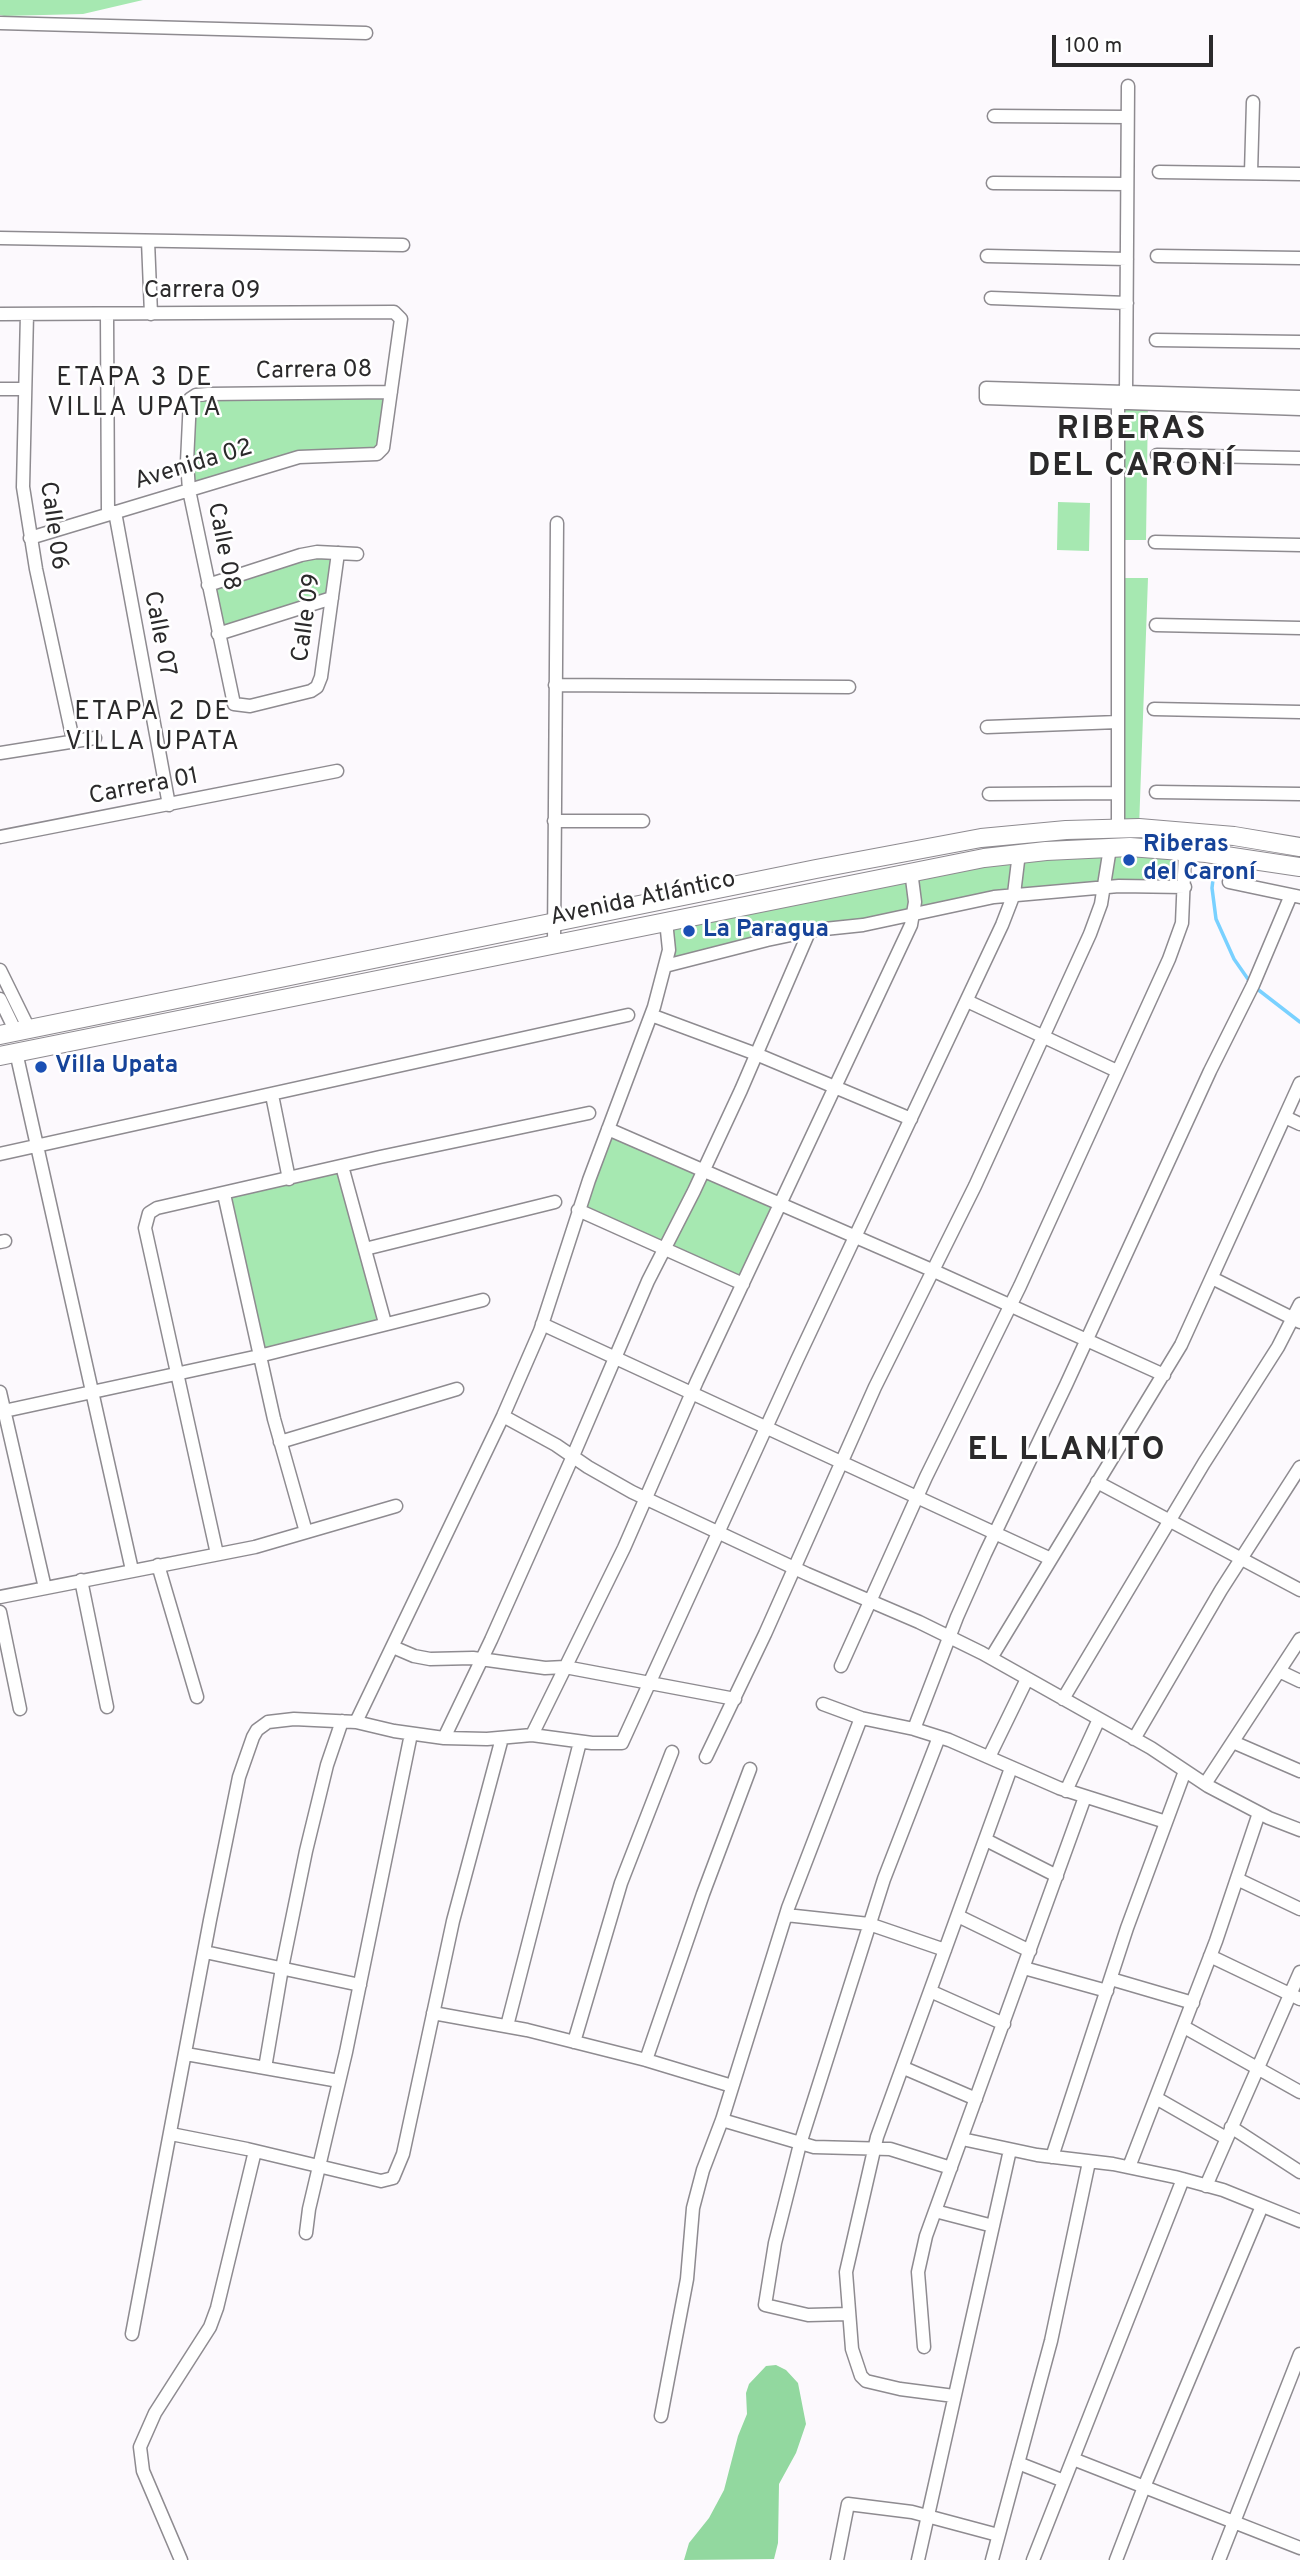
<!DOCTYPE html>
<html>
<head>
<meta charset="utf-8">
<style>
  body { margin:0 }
  #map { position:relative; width:1300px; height:2560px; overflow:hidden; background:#fcf9fd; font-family:Overpass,sans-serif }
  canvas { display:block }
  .scale { position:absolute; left:1052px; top:35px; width:161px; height:32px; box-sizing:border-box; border:4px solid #2b2a2b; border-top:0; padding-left:9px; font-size:21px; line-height:24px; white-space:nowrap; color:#2b2a2b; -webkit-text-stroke:5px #fff; paint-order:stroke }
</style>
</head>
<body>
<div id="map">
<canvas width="1300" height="2560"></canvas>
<div class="scale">100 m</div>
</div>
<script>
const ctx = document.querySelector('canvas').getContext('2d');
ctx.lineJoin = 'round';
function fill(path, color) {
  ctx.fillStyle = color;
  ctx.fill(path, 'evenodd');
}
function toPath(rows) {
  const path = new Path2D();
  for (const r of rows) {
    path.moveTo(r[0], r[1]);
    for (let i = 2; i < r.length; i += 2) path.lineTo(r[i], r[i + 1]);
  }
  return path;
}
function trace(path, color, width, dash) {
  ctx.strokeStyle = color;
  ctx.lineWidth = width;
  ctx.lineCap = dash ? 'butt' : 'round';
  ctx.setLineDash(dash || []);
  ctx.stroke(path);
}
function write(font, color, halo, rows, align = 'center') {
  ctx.font = font + ' Overpass,sans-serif';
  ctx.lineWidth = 5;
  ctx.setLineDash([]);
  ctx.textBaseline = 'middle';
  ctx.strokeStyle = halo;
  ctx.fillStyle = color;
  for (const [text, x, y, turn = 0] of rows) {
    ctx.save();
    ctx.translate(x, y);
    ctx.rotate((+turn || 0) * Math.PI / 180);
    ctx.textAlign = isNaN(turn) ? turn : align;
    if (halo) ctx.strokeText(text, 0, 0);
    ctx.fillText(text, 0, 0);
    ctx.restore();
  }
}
const green = toPath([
  [0,0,143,0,83,14,4,16,0,15],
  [391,392,383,448,327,455,189,490,190,399],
  [1117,403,1148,404,1146,540,1116,540],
  [1058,502,1090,503,1089,551,1057,550],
  [338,553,332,598,218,634,208,585,285,560],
  [1116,578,1148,578,1139,828,1118,829],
  [1185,851,1185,887,1024,893,665,966,666,921,984,858],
  [608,1129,780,1205,743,1284,578,1210],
  [342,1166,385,1323,259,1356,224,1194]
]);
const forest = toPath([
  [776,2365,786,2370,798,2383,806,2424,796,2453,779,2484,778,2543,774,2559,684,2560,689,2543,709,2518,724,2490,738,2436,747,2414,746,2393,749,2384,766,2366]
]);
const stream = toPath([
  [1214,871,1212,888,1216,919,1234,959,1250,982],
  [1256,988,1300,1022]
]);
const street = toPath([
  [0,23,366,33],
  [994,116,1127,117],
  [1159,172,1300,174],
  [1251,173,1253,102],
  [993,183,1127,184],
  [0,238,403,245],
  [148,241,151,314],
  [987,256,1127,259],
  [1157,256,1300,258],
  [991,298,1127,303],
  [0,314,394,312,401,319,383,448,377,454,299,457,30,538],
  [27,314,23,487,36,569,73,740],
  [107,314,108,514],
  [1156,340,1300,342],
  [0,389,24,389],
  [1126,393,1128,86],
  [1118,397,1118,829],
  [1300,397,986,388,986,398,1300,409],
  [1157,455,1300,458],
  [115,512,169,805],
  [1155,542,1300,545],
  [338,553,321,677,317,687,311,691,250,706,234,704,189,490,187,462,190,399,196,395,208,394,391,392],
  [208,585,301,555,317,552,357,554],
  [1156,625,1300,628],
  [218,634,332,598],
  [555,685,849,687],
  [1154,709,1300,712],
  [987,727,1118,722],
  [0,753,95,738],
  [1156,792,1300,794],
  [989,794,1118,793],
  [554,821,643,821],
  [0,837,337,771],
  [1229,882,1300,897],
  [554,943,557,523],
  [665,966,767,940,815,930,863,925,994,897,1119,886,1185,887],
  [0,970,29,1029],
  [0,999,16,1032],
  [967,1001,1117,1071],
  [651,1015,756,1054,911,1119],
  [16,1052,132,1570],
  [272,1095,289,1179],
  [1285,1117,1300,1124],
  [608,1129,934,1271,1164,1375],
  [0,1154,628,1015],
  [342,1166,385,1323],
  [224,1194,274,1419,306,1532],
  [578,1210,743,1284],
  [0,1242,5,1241],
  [365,1249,555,1202],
  [1212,1278,1300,1322],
  [542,1324,1051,1559],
  [0,1392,45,1588],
  [0,1412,259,1356,483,1300],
  [503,1416,556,1445,588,1467,632,1492,807,1574,919,1622,982,1653,1151,1748,1208,1786,1269,1818,1300,1830],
  [280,1442,457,1389],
  [1097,1482,1300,1590],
  [217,1554,145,1228,149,1213,157,1208,380,1157,589,1113],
  [158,1565,197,1697],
  [81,1580,107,1707],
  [0,1597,255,1547,396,1506],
  [0,1612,20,1709],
  [393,1647,414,1656,430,1659,473,1658,545,1668,565,1667,735,1699],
  [991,1658,1181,1345,1300,1083],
  [841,1666,926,1477,1020,1286,1169,959,1182,923,1185,851],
  [1279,1671,1300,1681],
  [1063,1699,1204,1463,1278,1347,1300,1304],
  [823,1704,861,1718,914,1729,949,1740,1059,1788,1166,1822],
  [356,1722,503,1416,540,1331,589,1180,654,1007,669,950,666,921],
  [914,1729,957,1617,985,1554,1066,1385,1210,1071,1253,985,1291,895],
  [532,1735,624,1548,697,1381,911,925,915,902,911,871],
  [444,1738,491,1640,573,1456,648,1281,694,1191,741,1090,809,932],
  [1134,1739,1221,1590,1300,1467],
  [1233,1742,1300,1771],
  [706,1757,765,1634,875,1387,975,1186,1090,934,1101,904,1110,848],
  [989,1757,1027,1679],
  [1205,1784,1300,1639],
  [1066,1791,1099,1719],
  [986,1840,1057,1876],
  [1237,1879,1300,1909],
  [786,1915,869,1924,945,1950],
  [958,1916,1030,1951],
  [205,1952,360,1985],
  [1210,1956,1300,1999],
  [1024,1968,1107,1991],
  [1111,1979,1193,2003],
  [930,1991,1004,2024],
  [433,2013,527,2030,646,2060,732,2086],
  [507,2026,580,1742],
  [1184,2027,1300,2092],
  [574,2042,621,1883,672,1752],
  [186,2054,339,2081],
  [646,2060,703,1894,750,1769],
  [265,2068,282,1968,306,1851,327,1765,342,1721],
  [904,2068,976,2099],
  [1156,2098,1226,2138],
  [722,2120,814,2147,890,2149,951,2168],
  [1231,2127,1300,2172],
  [171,2134,247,2149,381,2181,393,2178,403,2154,453,1921,502,1738],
  [962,2139,1037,2155,1113,2164,1175,2177,1223,2190,1300,2221],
  [1052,2157,1127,1928,1185,1771],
  [1129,2167,1216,1941,1259,1813],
  [1206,2186,1300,1972],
  [935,2211,993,2226],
  [306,2233,309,2209,346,2052,411,1734],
  [848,2314,808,2315,765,2305,775,2243,800,2144,884,1879,939,1737],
  [132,2334,210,1920,239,1777,253,1737,257,1730,268,1722,294,1719,356,1722,394,1731,444,1738,487,1739,532,1735,592,1743,622,1743,797,1360,1002,925,1014,894,1019,853],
  [924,2347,918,2272,926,2236,1085,1797],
  [954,2396,900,2389,866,2381,861,2376,852,2349,846,2272,877,2137,1011,1768],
  [661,2416,687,2279,693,2208,703,2170,722,2120,788,1908,861,1718],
  [1073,2459,1300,2548],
  [1018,2463,1064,2481],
  [181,2560,143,2471,140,2447,155,2413,210,2327,217,2308,255,2151],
  [837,2560,848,2504,912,2512,998,2535],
  [918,2560,1010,2150],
  [992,2560,1051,2341,1089,2162],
  [1033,2560,1183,2179],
  [1116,2560,1144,2487,1262,2206],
  [1219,2560,1300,2354]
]);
const secondary = toPath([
  [0,1035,816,869,981,838,1066,830,1139,828,1234,836,1300,847],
  [0,1056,984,858,1046,851,1130,847,1206,853,1300,867]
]);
const markers = [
  [1129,860,7,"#1a4fb4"],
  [689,931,7,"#1a4fb4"],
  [41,1067,7,"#1a4fb4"]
];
const streetNames = [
  ["Carrera 09",202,292],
  ["Carrera 08",314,372,-1],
  ["Avenida 02",194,466,-17],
  ["Calle 06",52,526,82],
  ["Calle 08",222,547,79],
  ["Calle 09",308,618,-82],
  ["Calle 07",158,634,79],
  ["Carrera 01",144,788,-11],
  ["Avenida Atlántico",643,900,-12]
];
const transitNames = [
  ["Riberas",1143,846],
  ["del Caroní",1143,874],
  ["La Paragua",703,931],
  ["Villa Upata",55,1067]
];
const neighbourhoodNames = [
  ["ETAPA 3 DE",135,380],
  ["VILLA UPATA",135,410],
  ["ETAPA 2 DE",153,714],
  ["VILLA UPATA",153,744]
];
const districtNames = [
  ["RIBERAS",1132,432],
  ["DEL CARONÍ",1132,469],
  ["EL LLANITO",1067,1453]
];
fill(green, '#a6e8b1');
fill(forest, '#92d89f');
trace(stream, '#79d1ff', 3.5);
trace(street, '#8e8b90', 15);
trace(secondary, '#8e8b90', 20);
trace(street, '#fff', 12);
trace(secondary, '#fff', 18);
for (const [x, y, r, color] of markers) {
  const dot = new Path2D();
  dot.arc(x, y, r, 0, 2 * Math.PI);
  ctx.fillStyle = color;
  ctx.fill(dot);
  trace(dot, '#fff', 2.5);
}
write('24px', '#2b2a2b', '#fff', streetNames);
write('bold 24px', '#164399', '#fff', transitNames, 'left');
ctx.letterSpacing = '2px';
write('26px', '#2b2a2b', '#fff', neighbourhoodNames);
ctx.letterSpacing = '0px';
ctx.letterSpacing = '2px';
write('bold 32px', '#2b2a2b', '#fff', districtNames);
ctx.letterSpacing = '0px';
</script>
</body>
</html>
